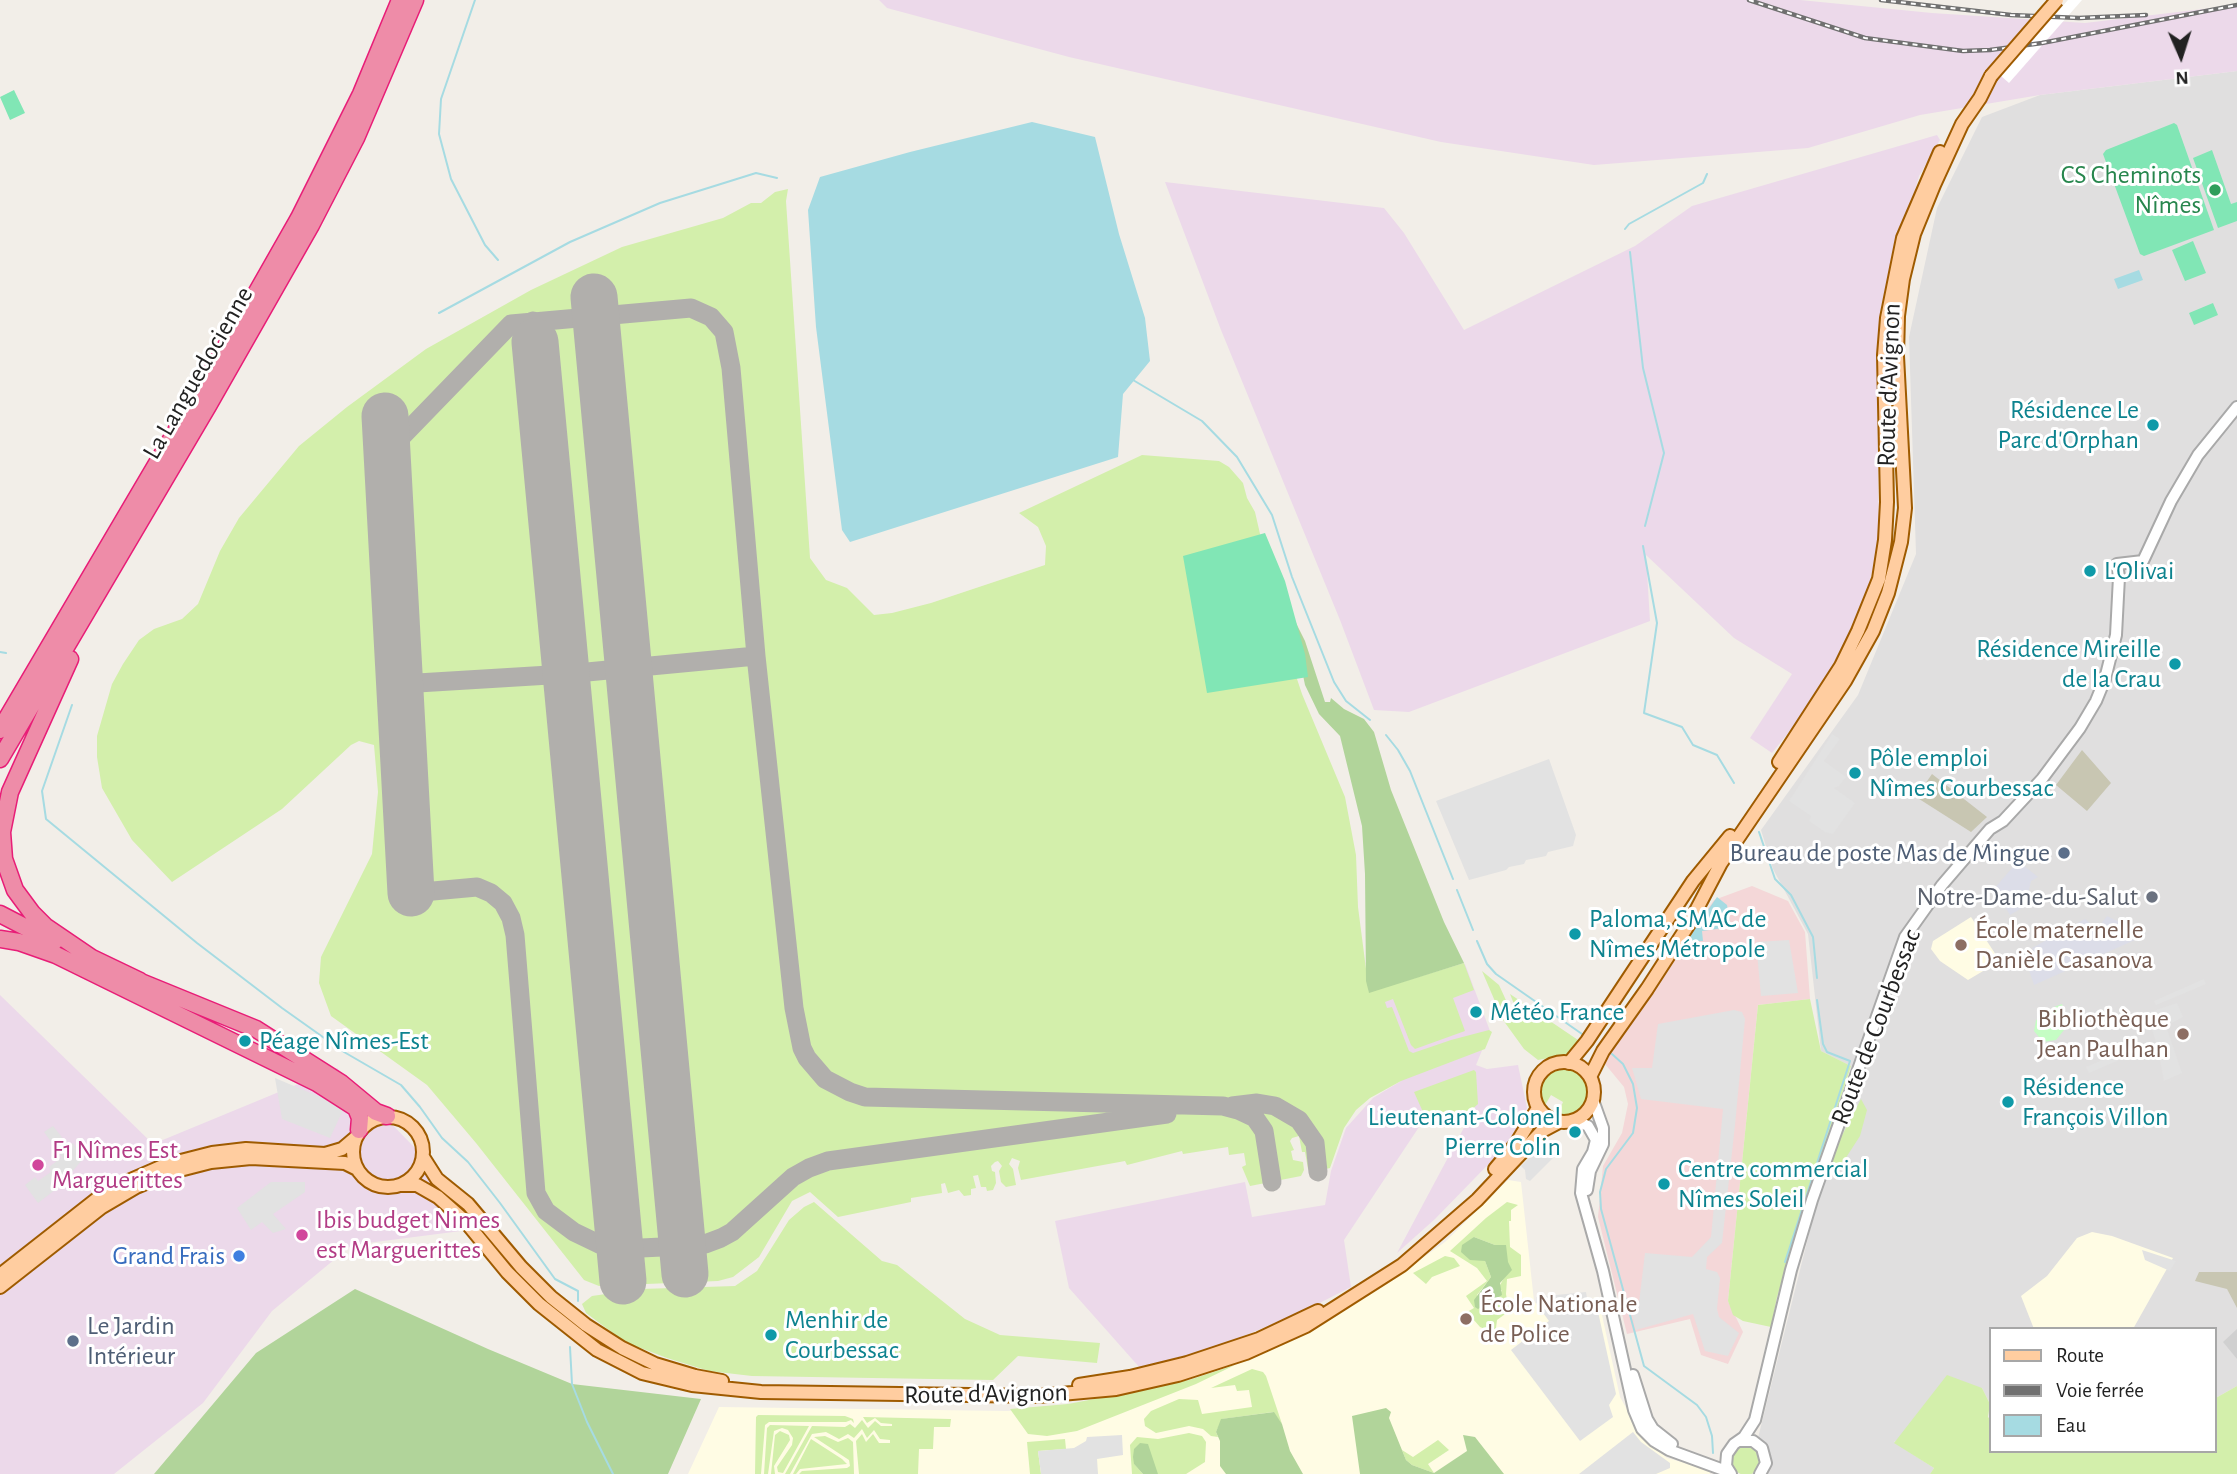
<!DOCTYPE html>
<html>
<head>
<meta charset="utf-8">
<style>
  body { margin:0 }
  #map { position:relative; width:2237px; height:1474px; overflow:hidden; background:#f2eee8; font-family:"Alegreya Sans",sans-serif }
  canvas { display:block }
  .legend { position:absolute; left:1989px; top:1327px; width:228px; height:126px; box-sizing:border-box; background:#fff; border:2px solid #a7a7a7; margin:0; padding:9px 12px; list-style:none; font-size:21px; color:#222 }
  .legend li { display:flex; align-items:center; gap:14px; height:35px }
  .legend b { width:35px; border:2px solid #a7a7a7 }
  .north { position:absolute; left:2146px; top:21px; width:70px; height:70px; -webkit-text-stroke:5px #fff; paint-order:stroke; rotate:177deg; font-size:19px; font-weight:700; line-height:28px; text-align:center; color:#222 }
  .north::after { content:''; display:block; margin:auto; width:24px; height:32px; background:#222; clip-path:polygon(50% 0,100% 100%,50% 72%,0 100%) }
</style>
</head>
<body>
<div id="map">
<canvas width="2237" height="1474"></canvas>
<ul class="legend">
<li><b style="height:9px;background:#ffcda0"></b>Route</li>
<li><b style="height:9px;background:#707070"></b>Voie ferrée</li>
<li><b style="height:19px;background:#a6dbe2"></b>Eau</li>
</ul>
<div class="north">N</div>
</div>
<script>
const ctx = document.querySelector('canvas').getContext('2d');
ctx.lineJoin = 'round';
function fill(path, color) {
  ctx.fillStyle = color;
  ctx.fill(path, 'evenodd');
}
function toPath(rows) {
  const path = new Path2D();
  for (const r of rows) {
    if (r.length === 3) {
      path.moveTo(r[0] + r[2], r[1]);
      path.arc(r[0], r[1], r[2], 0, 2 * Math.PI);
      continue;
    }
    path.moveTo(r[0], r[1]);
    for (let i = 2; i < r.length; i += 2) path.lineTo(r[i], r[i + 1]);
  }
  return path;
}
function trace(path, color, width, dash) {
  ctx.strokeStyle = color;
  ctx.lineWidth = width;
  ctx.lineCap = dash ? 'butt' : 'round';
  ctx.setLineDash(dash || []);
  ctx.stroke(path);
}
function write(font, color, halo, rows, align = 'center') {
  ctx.font = font + ' "Alegreya Sans",sans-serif';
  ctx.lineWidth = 6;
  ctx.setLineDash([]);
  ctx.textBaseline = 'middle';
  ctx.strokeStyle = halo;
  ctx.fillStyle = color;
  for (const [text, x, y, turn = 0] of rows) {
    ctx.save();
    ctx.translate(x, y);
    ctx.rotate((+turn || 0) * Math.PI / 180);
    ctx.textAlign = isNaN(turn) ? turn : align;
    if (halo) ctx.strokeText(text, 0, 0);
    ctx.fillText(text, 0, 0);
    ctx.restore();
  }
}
const residential = toPath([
  [2237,71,2237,1386,2214,1399,2214,1329,1990,1329,1990,1404,1982,1388,1894,1442,1934,1468,1930,1474,1749,1474,1851,1066,1821,1051,1808,934,1773,869,1761,830,1858,695,1916,554,1909,337,1937,208,1982,117,2040,95]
]);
const commercial = toPath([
  [1752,886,1788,901,1805,932,1810,999,1758,1005,1728,1301,1743,1332,1728,1364,1701,1355,1690,1319,1627,1334,1598,1217,1603,1166,1622,1133,1628,1104,1624,1087,1605,1064,1620,1033,1714,900]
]);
const industrial = toPath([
  [879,0,1800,0,1932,13,2085,23,2237,5,2237,71,2040,95,1920,115,1808,148,1594,165,1441,142,1069,57,887,8],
  [1937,135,1940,140,1919,176,1881,308,1877,388,1879,545,1860,619,1821,692,1772,753,1750,738,1792,674,1734,638,1646,555,1650,621,1409,712,1374,710,1340,620,1221,330,1165,182,1384,208,1404,233,1464,330,1635,246,1692,206],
  [1465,964,1490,1031,1476,1065,1487,1069,1518,1065,1527,1108,1512,1140,1435,1219,1397,1253,1475,1107,1421,1124,1344,1240,1351,1287,1300,1313,1209,1350,1140,1368,1069,1288,1055,1221,1245,1182,1252,1217,1325,1205,1331,1171,1346,1128,1373,1098,1401,1081,1369,993],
  [0,995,153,1144,337,1068,492,1227,352,1245,272,1311,203,1403,114,1474,0,1474]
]);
const education = toPath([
  [1971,917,2000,961,1968,980,1940,961,1931,949,1933,941],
  [1508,1180,1521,1182,1534,1301,1538,1306,1598,1297,1620,1397,1642,1437,1667,1458,1710,1470,1710,1474,688,1474,719,1407,1007,1411,1068,1407,1194,1380,1308,1333,1386,1284,1445,1242],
  [2092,1232,2112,1236,2173,1258,2133,1329,2034,1329,2021,1296,2047,1276,2077,1238]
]);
const religious = toPath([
  [2237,1329,2237,1359,2223,1342]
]);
const construction = toPath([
  [2082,750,2111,783,2087,811,2056,785],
  [1932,774,1987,817,1971,832,1916,797],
  [2199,1272,2237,1272,2237,1308,2227,1289,2195,1281]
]);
const grass = toPath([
  [788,189,786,201,810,558,826,580,847,588,874,615,892,613,931,603,1045,565,1046,546,1038,527,1019,513,1142,455,1219,461,1229,467,1243,483,1247,498,1255,512,1285,643,1302,694,1345,797,1356,855,1358,907,1369,992,1464,963,1474,990,1453,998,1465,1031,1415,1049,1411,1045,1393,999,1385,1002,1387,1008,1392,1007,1409,1051,1413,1053,1451,1040,1489,1030,1492,1032,1485,1049,1401,1081,1370,1098,1356,1110,1344,1128,1330,1168,1312,1172,1308,1169,1305,1152,1302,1152,1299,1136,1292,1138,1290,1141,1294,1150,1291,1151,1293,1160,1303,1162,1304,1170,1301,1176,1250,1186,1242,1167,1246,1165,1244,1153,1229,1155,1228,1147,1183,1154,1182,1151,1127,1165,1125,1161,1021,1180,1018,1168,1020,1161,1012,1158,1009,1164,1013,1169,1016,1185,1006,1187,1001,1182,999,1171,1002,1166,998,1161,995,1162,991,1166,992,1171,995,1172,996,1183,993,1190,987,1191,986,1187,981,1187,978,1175,973,1176,976,1188,971,1189,971,1195,964,1196,959,1190,948,1193,945,1183,941,1184,942,1193,911,1198,911,1202,838,1217,810,1192,792,1201,759,1257,733,1277,718,1281,599,1286,584,1280,476,1143,427,1085,331,1016,319,983,321,957,372,854,378,792,374,745,359,741,351,745,282,809,172,882,132,840,102,788,97,757,97,736,112,684,123,664,139,640,154,629,182,619,198,604,220,551,239,518,299,446,347,407,426,349,531,290,622,247,723,218,751,203,761,203,775,192],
  [1482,971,1499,985,1510,1009,1516,1009,1510,994,1578,1040,1570,1054,1538,1060,1524,1049,1503,1020],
  [1810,999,1821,1051,1851,1066,1777,1297,1771,1327,1743,1321,1733,1315,1728,1301,1758,1005],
  [1559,1068,1575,1070,1582,1075,1588,1090,1585,1105,1580,1111,1565,1117,1557,1116,1563,1102,1551,1095,1544,1107,1539,1091,1545,1076],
  [1474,1070,1476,1072,1478,1104,1467,1114,1452,1121,1434,1123,1422,1120,1423,1112,1414,1092],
  [1861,1099,1867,1110,1860,1136,1836,1173,1831,1175,1835,1164,1832,1162,1838,1143],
  [814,1202,882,1261,897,1265,965,1319,1000,1335,1100,1343,1097,1363,1018,1356,993,1380,752,1376,709,1371,667,1358,625,1342,586,1313,582,1304,592,1296,641,1289,735,1286,757,1271,789,1220,804,1207],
  [1507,1202,1518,1205,1511,1210,1511,1221,1509,1221,1510,1247,1521,1255,1521,1276,1507,1279,1506,1294,1507,1300,1524,1300,1497,1320,1496,1328,1492,1332,1480,1327,1467,1312,1474,1308,1466,1296,1487,1281,1477,1268,1450,1251,1486,1218],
  [1474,1237,1495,1245,1505,1276,1499,1287,1502,1291,1478,1308,1477,1295,1491,1277,1485,1261,1482,1260],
  [1445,1256,1454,1258,1460,1266,1432,1277,1426,1284,1413,1273],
  [1235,1365,1196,1384,1077,1431,1047,1436,1028,1434,1010,1409,1068,1404,1110,1396,1189,1380],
  [1252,1369,1263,1372,1266,1376,1282,1424,1273,1412,1222,1419,1216,1432,1218,1437,1211,1436,1203,1429,1189,1426,1156,1433,1145,1426,1144,1419,1151,1411,1179,1399,1198,1400,1202,1414,1252,1407,1249,1390,1237,1391,1235,1385,1211,1388],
  [1947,1375,1982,1388,1990,1404,1988,1417,1990,1419,1990,1451,2214,1451,2214,1399,2237,1386,2237,1474,1930,1474,1934,1468,1894,1443],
  [758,1415,845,1416,853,1419,854,1423,851,1420,846,1422,769,1422,765,1425,761,1474,755,1474,756,1417],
  [863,1417,951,1419,950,1427,934,1427,933,1449,919,1449,918,1474,859,1474,856,1441,862,1434,866,1442,873,1434,879,1443,890,1443,890,1440,880,1439,874,1430,867,1438,862,1429,854,1438,848,1434,839,1439,826,1432,812,1434,790,1474,785,1474,812,1426,845,1427,850,1424,855,1428,862,1420,868,1428,875,1421,881,1426,892,1426,892,1424,881,1423,875,1418,867,1423],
  [770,1425,809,1426,783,1473,778,1472,777,1467,792,1445,793,1438,788,1430,782,1428,774,1431,768,1474,764,1474,767,1428],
  [780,1431,789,1435,790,1440,774,1466,775,1474,771,1474,775,1435],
  [1189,1433,1202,1436,1206,1442,1205,1462,1186,1474,1158,1474,1134,1464,1143,1474,1132,1474,1130,1445,1137,1437,1158,1439],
  [825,1436,838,1442,848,1438,853,1442,854,1474,799,1474,802,1471,847,1468,850,1466,849,1460,814,1437],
  [811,1439,842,1459,847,1464,800,1469,796,1474,793,1474],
  [1065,1439,1066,1449,1038,1451,1041,1474,1030,1474,1027,1442],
  [1438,1440,1449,1450,1428,1464,1434,1473,1412,1465,1406,1460,1402,1450,1413,1457],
  [1746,1461,14]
]);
const forest = toPath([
  [1290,611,1305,641,1325,702,1330,702,1331,698,1344,709,1364,719,1374,732,1391,790,1444,922,1464,963,1369,993,1366,981,1365,874,1362,826,1340,736,1319,714,1305,685],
  [1474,1237,1495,1245,1506,1245,1508,1262,1512,1270,1500,1283,1502,1295,1478,1309,1475,1307,1474,1300,1491,1277,1485,1261,1470,1260,1461,1252,1462,1245],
  [355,1289,488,1349,572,1384,701,1399,668,1474,154,1474,256,1353],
  [1386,1408,1391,1412,1389,1418,1406,1460,1412,1465,1434,1473,1467,1451,1463,1435,1475,1437,1504,1474,1360,1474,1352,1416],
  [1274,1412,1282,1424,1290,1451,1303,1474,1226,1474,1220,1466,1220,1441,1216,1432,1221,1419],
  [1140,1443,1148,1444,1158,1474,1143,1474,1134,1464,1133,1457,1134,1449]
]);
const park = toPath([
  [2062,1004,2070,1024,2064,1027,2064,1030,2056,1040,2043,1042,2034,1031,2036,1020,2055,1011,2054,1007]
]);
const pitch = toPath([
  [14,90,25,113,10,120,0,97],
  [2174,123,2177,125,2214,230,2144,256,2140,254,2103,154,2106,150],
  [2212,150,2231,204,2237,202,2237,221,2218,228,2193,158],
  [2193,241,2206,273,2185,281,2172,250],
  [2213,303,2218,315,2194,325,2189,313],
  [1265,533,1285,581,1305,654,1308,677,1207,693,1183,556]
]);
const parking = toPath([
  [1832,734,1840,739,1824,761,1846,777,1839,786,1834,788,1855,803,1833,834,1825,832,1809,821,1811,816,1789,801],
  [1549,759,1576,835,1573,846,1548,852,1546,856,1526,860,1524,864,1509,867,1506,870,1469,880,1436,801],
  [1789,940,1798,993,1761,996,1756,942],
  [2204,979,2206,984,2156,1005,2154,1001],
  [2177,1003,2183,1017,2166,1026,2182,1073,2164,1081,2158,1049,2147,1013],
  [1734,1010,1742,1012,1745,1019,1735,1125,1722,1243,1707,1257,1706,1269,1717,1272,1720,1278,1717,1309,1719,1317,1739,1333,1728,1356,1705,1351,1693,1314,1636,1330,1632,1313,1638,1311,1645,1253,1692,1257,1711,1237,1723,1109,1641,1099,1632,1068,1652,1068,1658,1024],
  [2117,1054,2119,1060,2089,1073,2086,1067],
  [275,1078,346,1108,343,1110,330,1138,282,1119],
  [53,1126,69,1146,73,1143,83,1159,60,1186,38,1203,25,1185,35,1177,38,1181,51,1172,49,1167,62,1157,44,1132],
  [1544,1143,1555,1156,1530,1181,1526,1179,1525,1170,1521,1166],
  [271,1182,305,1182,305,1192,273,1214,286,1229,273,1233,262,1222,251,1230,237,1208],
  [2142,1250,2176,1261,2170,1271,2145,1260],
  [1586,1292,1587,1298,1536,1303,1536,1297],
  [1595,1298,1616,1394,1609,1405,1613,1417,1580,1441,1511,1350,1549,1321,1538,1306],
  [1633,1432,1641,1442,1670,1463,1670,1468,1656,1474,1579,1474],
  [1122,1435,1123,1455,1097,1459,1098,1474,1041,1474,1038,1451,1074,1448,1086,1441,1087,1437]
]);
const plaza = toPath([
  [2018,861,2038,877,2031,881,2025,906,2010,915,1994,889],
  [2107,916,2146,935,2034,985,2028,967,2039,960,2032,948,2085,919,2097,929]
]);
const water = toPath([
  [1032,122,1095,137,1119,234,1145,318,1150,361,1123,394,1118,457,850,542,842,530,816,327,808,210,820,177,910,152],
  [2139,270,2143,280,2118,289,2114,279],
  [1717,897,1727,905,1731,927,1702,931,1703,941,1692,941,1689,937]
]);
const pier = toPath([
  [2068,0,2082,0,2009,83,2001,76]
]);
const stream = toPath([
  [475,0,441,99,439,134,451,179,485,245,498,260],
  [1625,229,1629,224,1703,183,1707,174],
  [1630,252,1643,368,1664,453,1645,526],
  [439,313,570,242,660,203,756,173,777,178],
  [1133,380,1202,421,1237,457,1272,515,1292,577,1334,682,1346,701,1370,720],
  [1643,546,1657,623,1644,713,1682,727,1693,745,1717,755,1734,783],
  [0,652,6,653],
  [72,705,42,791,46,819,197,943,282,1008,344,1052,401,1085,420,1107,442,1138,468,1162,500,1203,555,1279,578,1291,578,1301],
  [1386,735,1398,750,1410,771,1453,879],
  [1759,832,1775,879,1791,895,1813,937,1817,978],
  [1457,890,1473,930],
  [1477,941,1487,964,1496,974,1582,1034],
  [1612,1054,1623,1064,1633,1084,1637,1108,1633,1133,1606,1169,1600,1192,1601,1209,1644,1366,1697,1405,1706,1417,1712,1436,1713,1453],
  [1785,1262,1850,1061,1827,1052,1823,1044,1817,1000],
  [570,1347,572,1384,587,1422,613,1474]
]);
const taxiway = toPath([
  [533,321,535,342],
  [387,452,511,324,691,308,711,317,724,332,731,368,756,656,794,1008,802,1048,807,1058,825,1079,850,1092,865,1097,1223,1106,1238,1110,1255,1118,1264,1131,1272,1182],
  [401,684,566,674,756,656],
  [411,893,477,887,491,893,503,903,511,918,515,935,536,1193,546,1211,574,1232,599,1244,620,1249,683,1246,705,1244,721,1238,732,1232,793,1177,809,1168,828,1161,1167,1114],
  [1232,1106,1257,1103,1275,1106,1299,1120,1315,1143,1318,1172]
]);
const runway = toPath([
  [594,297,685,1274],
  [535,342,623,1281],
  [385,416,411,893]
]);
const tertiary = toPath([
  [1575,1120,1588,1126,1596,1140,1593,1152,1583,1169,1581,1193,1603,1271,1634,1410,1642,1429,1654,1441,1669,1450,1729,1472],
  [1587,1190,1590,1171,1603,1144,1603,1128,1593,1100],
  [1633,1375,1647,1419,1653,1429,1672,1444],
  [1739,1441,1753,1441,1762,1448,1766,1463,1760,1474],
  [1731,1474,1726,1466,1727,1454,1734,1444,1744,1437,1755,1420,1791,1270,1812,1200,1905,937,1942,885,1990,829,2003,821,2042,779,2080,728,2096,701,2105,679,2116,635,2119,577,2117,564,2143,561,2171,501,2198,455,2237,407]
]);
const primary = toPath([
  [1779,762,1841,666,1858,631,1879,579,1885,540,1887,502,1884,355,1887,318,1903,238,1940,152],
  [1564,1092,30],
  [1569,1063,1587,1041,1693,881,1730,836],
  [1590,1077,1603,1051,1647,989,1689,924,1721,863,1845,681,1873,631,1888,593,1901,542,1905,508,1897,356,1898,316,1903,279,1914,234,1934,185,1962,124,1980,98,1991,76],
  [388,1152,35],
  [423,1157,437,1179,468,1204,521,1267,551,1297,586,1325,622,1348,655,1364,695,1376,722,1381],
  [1495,1169,1516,1144,1538,1108],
  [401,1185,417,1185,438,1197,465,1221,507,1272,539,1304,597,1350,642,1373,692,1385,761,1392,1039,1396,1116,1389,1178,1375,1246,1353,1306,1326,1402,1265,1477,1200,1542,1131,1559,1122],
  [0,1275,98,1198,126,1182,165,1165,212,1153,246,1149,325,1154,342,1149,355,1138],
  [0,1287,102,1207,136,1187,172,1172,211,1162,251,1158,345,1163,357,1169],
  [1079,1385,1130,1377,1187,1363,1259,1339,1318,1311]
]);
const motorway = toPath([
  [70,659,10,792,2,832,4,859,15,890,32,913,45,926,92,958,140,981],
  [0,730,229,341,299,218,361,94,400,0],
  [0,759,208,406,311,225,356,138,415,0],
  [0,914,54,942],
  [0,939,19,942,56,955,317,1083,356,1108,360,1118,359,1130],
  [131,978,256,1029,341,1083,376,1112,387,1116]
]);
const rail = toPath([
  [1749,0,1865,38,1963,51,1990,50,2042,43,2237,5],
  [1881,0,2011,15,2079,18,2146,15]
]);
const primaryBridge = toPath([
  [1991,76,2057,0]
]);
const markers = [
  [2215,190,7,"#2e9e5b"],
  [2153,425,7,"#0f9aa8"],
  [2090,571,7,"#0f9aa8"],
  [2175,664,7,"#0f9aa8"],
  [1855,773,7,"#0f9aa8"],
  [2064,853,7,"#5c6f8a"],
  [2152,897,7,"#6b7280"],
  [1575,934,7,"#0f9aa8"],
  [1961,945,7,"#8d6e63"],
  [1476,1012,7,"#0f9aa8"],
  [2183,1034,7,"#8d6e63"],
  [245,1041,7,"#0f9aa8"],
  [2008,1102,7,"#0f9aa8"],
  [1575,1132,7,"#0f9aa8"],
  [38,1165,7,"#d1479c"],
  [1664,1184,7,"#0f9aa8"],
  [302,1235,7,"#d1479c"],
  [239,1256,7,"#3f7fe0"],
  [1466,1319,7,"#8d6e63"],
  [771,1335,7,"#0f9aa8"],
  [73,1341,7,"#5c6f8a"]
];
const leisureNames = [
  ["CS Cheminots",2201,175],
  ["Nîmes",2201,205]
];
const streetNames = [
  ["La Languedocienne",198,373,-60],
  ["Route d'Avignon",1889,385,-88],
  ["Route de Courbessac",1876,1027,-69],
  ["Route d'Avignon",986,1394,-1]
];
const cultureNames = [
  ["Résidence Le",2139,410,"right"],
  ["Parc d'Orphan",2139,440,"right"],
  ["L'Olivai",2104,571],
  ["Résidence Mireille",2161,649,"right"],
  ["de la Crau",2161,679,"right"],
  ["Pôle emploi",1869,758],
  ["Nîmes Courbessac",1869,788],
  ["Paloma, SMAC de",1589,919],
  ["Nîmes Métropole",1589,949],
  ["Météo France",1490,1012],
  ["Péage Nîmes-Est",259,1041],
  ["Résidence",2022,1087],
  ["François Villon",2022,1117],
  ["Lieutenant-Colonel",1561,1117,"right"],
  ["Pierre Colin",1561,1147,"right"],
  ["Centre commercial",1678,1169],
  ["Nîmes Soleil",1678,1199],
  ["Menhir de",785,1320],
  ["Courbessac",785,1350]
];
const serviceNames = [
  ["Bureau de poste Mas de Mingue",2050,853],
  ["Le Jardin",87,1326,"left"],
  ["Intérieur",87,1356,"left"]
];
const worshipNames = [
  ["Notre-Dame-du-Salut",2138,897]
];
const educationNames = [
  ["École maternelle",1975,930],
  ["Danièle Casanova",1975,960],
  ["Bibliothèque",2169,1019,"right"],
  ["Jean Paulhan",2169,1049,"right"],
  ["École Nationale",1480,1304],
  ["de Police",1480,1334]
];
const hotelNames = [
  ["F1 Nîmes Est",52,1150],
  ["Marguerittes",52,1180],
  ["Ibis budget Nimes",316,1220],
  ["est Marguerittes",316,1250]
];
const shopNames = [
  ["Grand Frais",225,1256]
];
fill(residential, '#e0dfdf');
fill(commercial, '#f4d7d8');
fill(industrial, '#ecd9ea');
fill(education, '#fffce4');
fill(religious, '#d0d0d0');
fill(construction, '#c8c6b2');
fill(grass, '#d3efab');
fill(forest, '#b1d49a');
fill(park, '#c5fdc4');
fill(pitch, '#81e6b5');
fill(parking, '#e2e2e2');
fill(plaza, '#dcdde8');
fill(water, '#a6dbe2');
fill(pier, '#fff');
trace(stream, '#a6dbe2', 2);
trace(taxiway, '#b1afac', 19);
trace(runway, '#b1afac', 47);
trace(tertiary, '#a9a9a9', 14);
trace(primary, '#9f5b00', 16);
trace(motorway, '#e81d77', 19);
trace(tertiary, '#fff', 10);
trace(primary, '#ffcda0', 12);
trace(motorway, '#ee8ca8', 16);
trace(rail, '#707070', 4.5);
trace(rail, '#fff', 2, [5]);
trace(primaryBridge, '#9f5b00', 16, []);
trace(primaryBridge, '#ffcda0', 12);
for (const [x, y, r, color] of markers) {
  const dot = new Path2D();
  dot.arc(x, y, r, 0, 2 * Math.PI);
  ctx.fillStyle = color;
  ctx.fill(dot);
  trace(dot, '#fff', 2.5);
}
write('26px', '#27864d', '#fff', leisureNames, 'right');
write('26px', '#222', '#fff', streetNames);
write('26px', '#0d838f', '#fff', cultureNames, 'left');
write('26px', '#4e5e75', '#fff', serviceNames, 'right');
write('26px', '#5b616d', '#fff', worshipNames, 'right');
write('26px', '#785e54', '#fff', educationNames, 'left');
write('26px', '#b23c85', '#fff', hotelNames, 'left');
write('26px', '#366cbe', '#fff', shopNames, 'right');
</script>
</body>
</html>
